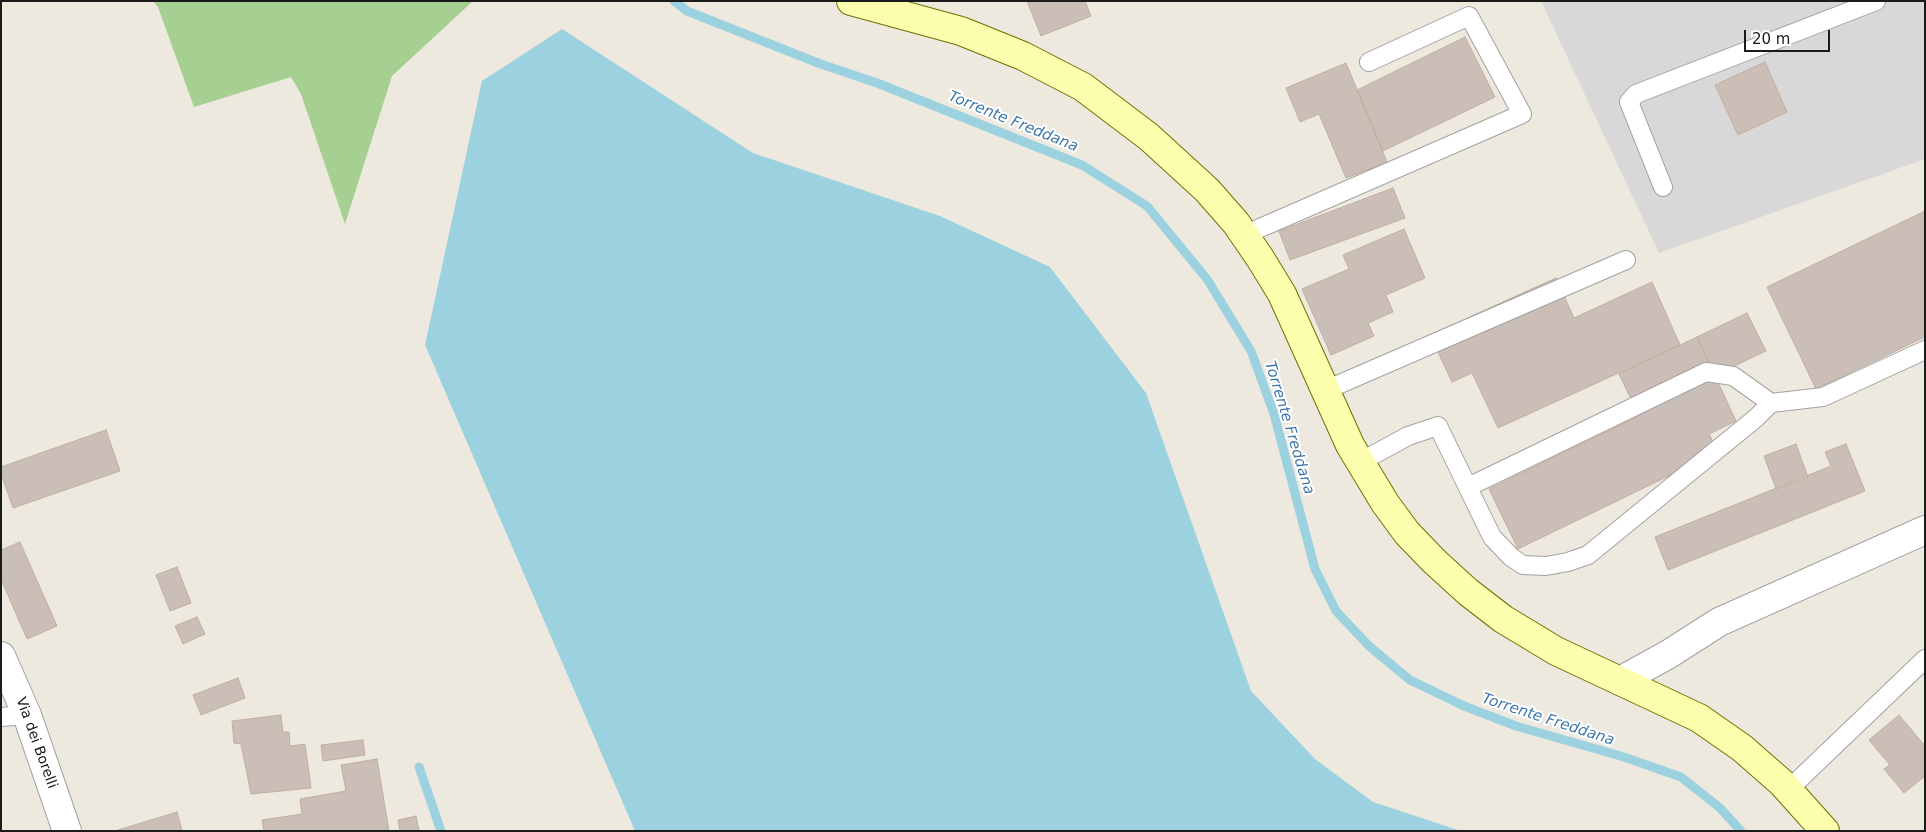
<!DOCTYPE html>
<html>
<head>
<meta charset="utf-8">
<style>
  body { margin:0 }
  #map { position:relative; width:1926px; height:832px; overflow:hidden; background:#eee9df; font-family:"DejaVu Sans",sans-serif }
  canvas { display:block }
  .frame { position:absolute; inset:0; border:2px solid #1b1b1b; pointer-events:none }
  .scale { position:absolute; left:1744px; top:30px; width:86px; height:22px; box-sizing:border-box; border:2px solid #1b1b1b; border-top:0; padding-left:6px; font-size:15px; line-height:18px; white-space:nowrap; color:#1b1b1b; -webkit-text-stroke:4px #fff; paint-order:stroke }
</style>
</head>
<body>
<div id="map">
<canvas width="1926" height="832"></canvas>
<div class="frame"></div>
<div class="scale">20 m</div>
</div>
<script>
const ctx = document.querySelector('canvas').getContext('2d');
ctx.lineJoin = 'round';
function fill(path, color) {
  ctx.fillStyle = color;
  ctx.fill(path, 'evenodd');
}
function toPath(rows) {
  const path = new Path2D();
  for (const r of rows) {
    path.moveTo(r[0], r[1]);
    for (let i = 2; i < r.length; i += 2) path.lineTo(r[i], r[i + 1]);
  }
  return path;
}
function trace(path, color, width, dash) {
  ctx.strokeStyle = color;
  ctx.lineWidth = width;
  ctx.lineCap = dash ? 'butt' : 'round';
  ctx.setLineDash(dash || []);
  ctx.stroke(path);
}
function write(font, color, halo, rows, align = 'center') {
  ctx.font = font + ' "DejaVu Sans",sans-serif';
  ctx.lineWidth = 4;
  ctx.setLineDash([]);
  ctx.textBaseline = 'middle';
  ctx.strokeStyle = halo;
  ctx.fillStyle = color;
  for (const [text, x, y, turn = 0] of rows) {
    ctx.save();
    ctx.translate(x, y);
    ctx.rotate((+turn || 0) * Math.PI / 180);
    ctx.textAlign = isNaN(turn) ? turn : align;
    if (halo) ctx.strokeText(text, 0, 0);
    ctx.fillText(text, 0, 0);
    ctx.restore();
  }
}
const residential = toPath([
  [1541,1,1925,1,1925,159,1659,253]
]);
const forest = toPath([
  [153,1,473,1,392,76,345,224,301,94,291,77,194,107,158,7]
]);
const water = toPath([
  [562,29,753,153,940,216,1050,267,1146,393,1251,691,1315,759,1373,802,1461,831,635,831,425,345,482,81]
]);
const stream = toPath([
  [674,1,687,11,818,63,877,83,1082,165,1147,206,1207,279,1251,351,1274,414,1315,569,1336,611,1369,646,1410,680,1464,706,1516,726,1624,757,1681,777,1720,808,1741,831],
  [419,767,441,831]
]);
const building = toPath([
  [1027,1,1085,1,1091,16,1041,36,1027,1],
  [1465,37,1495,97,1383,151,1357,90,1465,37],
  [1765,62,1787,112,1738,135,1715,85,1765,62],
  [1346,63,1387,162,1346,178,1319,114,1300,122,1286,88,1346,63],
  [1393,188,1405,218,1290,260,1279,231,1393,188],
  [1925,211,1925,337,1816,389,1767,287,1925,211],
  [1404,229,1425,278,1386,295,1393,312,1368,323,1374,336,1331,355,1302,289,1349,269,1343,255,1404,229],
  [1556,278,1574,318,1652,282,1680,345,1498,428,1472,373,1452,382,1430,335,1556,278],
  [1747,313,1766,351,1715,375,1697,337,1747,313],
  [1697,337,1736,421,1709,434,1718,452,1518,549,1489,489,1639,416,1619,374,1697,337],
  [106,430,120,471,13,508,1,474,1,467,106,430],
  [1796,444,1808,477,1776,489,1764,456,1796,444],
  [1846,444,1865,491,1668,570,1655,537,1831,466,1825,452,1846,444],
  [20,542,57,626,27,639,1,579,1,550,20,542],
  [177,567,191,603,170,611,156,575,177,567],
  [197,617,205,634,183,644,175,626,197,617],
  [238,678,245,698,201,715,193,695,238,678],
  [281,715,283,732,289,732,290,746,305,744,311,788,251,794,241,744,234,743,232,721,281,715],
  [1899,715,1925,746,1925,776,1904,793,1884,769,1890,765,1869,740,1899,715],
  [363,740,365,755,323,761,321,745,363,740],
  [377,759,389,831,264,831,262,820,302,814,300,799,346,791,341,765,377,759],
  [177,812,182,831,115,831,177,812],
  [416,816,419,831,400,831,398,820,416,816]
]);
const lane = toPath([
  [1663,187,1629,102,1636,94,1876,1],
  [1244,235,1522,114,1469,16,1369,62],
  [1326,390,1626,260],
  [1360,462,1408,436,1438,426,1492,537,1511,557,1523,565,1546,566,1568,562,1588,555,1756,418,1771,403,1823,397,1925,350],
  [1468,487,1706,372,1733,376,1771,403],
  [1,717,27,715],
  [1788,790,1925,659]
]);
const street = toPath([
  [1,656,27,715,67,831],
  [1620,681,1669,654,1719,622,1925,530]
]);
const secondary = toPath([
  [851,1,961,31,1023,56,1083,87,1149,137,1207,190,1236,223,1260,258,1282,294,1350,445,1385,503,1407,533,1434,561,1468,592,1503,619,1556,651,1699,718,1742,748,1782,783,1825,831]
]);
const streetNames = [
  ["Via dei Borelli",36,743,70]
];
const waterNames = [
  ["Torrente Freddana",1013,122,22],
  ["Torrente Freddana",1289,428,73],
  ["Torrente Freddana",1548,720,18]
];
fill(residential, '#d9d8d8');
fill(forest, '#a5d091');
fill(water, '#9cd2df');
trace(stream, '#9cd2df', 9);
fill(building, '#cabeb6');
trace(building, '#c0aea1', 1);
trace(lane, '#a2a2a2', 20);
trace(street, '#a2a2a2', 30);
trace(secondary, '#6a7400', 30);
trace(lane, '#fff', 18);
trace(street, '#fff', 28);
trace(secondary, '#fcfead', 28);
write('14px', '#1b1b1b', '#fff', streetNames);
write('italic 15px', '#4077a8', '#fff', waterNames);
</script>
</body>
</html>
